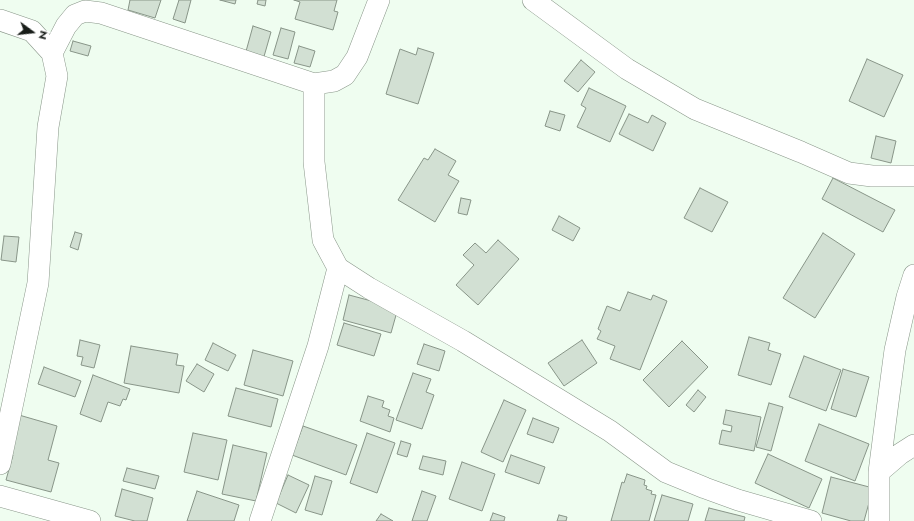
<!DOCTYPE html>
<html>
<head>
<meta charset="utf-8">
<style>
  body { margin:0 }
  #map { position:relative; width:914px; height:521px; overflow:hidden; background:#effdf0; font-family:Jost,sans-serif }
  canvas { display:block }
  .north { position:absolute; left:12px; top:12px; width:40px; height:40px; -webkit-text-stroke:3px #fff; paint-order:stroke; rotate:105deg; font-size:11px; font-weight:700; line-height:16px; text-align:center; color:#181d19 }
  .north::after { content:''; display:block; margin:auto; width:14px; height:18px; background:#181d19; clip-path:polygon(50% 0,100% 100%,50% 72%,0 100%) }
</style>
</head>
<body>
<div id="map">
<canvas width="914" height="521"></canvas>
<div class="north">N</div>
</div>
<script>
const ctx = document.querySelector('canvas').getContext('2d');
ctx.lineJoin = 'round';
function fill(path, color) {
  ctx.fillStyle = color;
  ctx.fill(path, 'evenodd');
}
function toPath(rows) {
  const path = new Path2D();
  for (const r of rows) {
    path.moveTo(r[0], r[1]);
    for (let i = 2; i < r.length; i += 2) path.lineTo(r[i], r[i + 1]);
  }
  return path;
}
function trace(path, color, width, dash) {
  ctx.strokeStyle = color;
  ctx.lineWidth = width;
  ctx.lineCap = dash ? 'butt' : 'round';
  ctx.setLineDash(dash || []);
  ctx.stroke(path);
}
const building = toPath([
  [130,0,161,0,155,18,128,10,130,0],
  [179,0,191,0,185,23,173,19,179,0],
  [220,0,236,0,235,4,220,0],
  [258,0,266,0,265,6,257,4,258,0],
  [294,0,337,0,334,11,338,12,333,30,295,19,300,2,294,0],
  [253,26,271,32,263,60,245,55,253,26],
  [281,28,295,32,288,59,273,55,281,28],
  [73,41,91,46,88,56,70,51,73,41],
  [299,46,315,51,310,67,294,63,299,46],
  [418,48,434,53,418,104,386,94,400,49,416,55,418,48],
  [867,59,903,75,884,117,849,101,867,59],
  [581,60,595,72,578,92,564,81,581,60],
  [589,88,626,106,610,142,577,127,586,108,581,105,589,88],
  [550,111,565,115,560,131,545,126,550,111],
  [629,114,648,123,652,115,666,123,653,151,619,134,629,114],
  [876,136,896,141,891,163,871,158,876,136],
  [435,149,456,161,448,175,459,181,435,222,398,200,424,158,428,160,435,149],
  [833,178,895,210,883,232,822,199,833,178],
  [700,188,728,202,712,232,684,218,700,188],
  [461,198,471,200,467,215,458,213,461,198],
  [559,216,580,228,573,241,552,230,559,216],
  [75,232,82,234,78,250,70,247,75,232],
  [823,233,855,254,815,318,783,298,823,233],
  [4,236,19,237,16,262,1,260,4,236],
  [498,240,519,259,478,305,456,285,474,265,463,255,475,243,486,253,498,240],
  [628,292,651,300,653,295,667,301,640,370,610,359,615,346,597,339,601,331,598,329,607,306,620,311,628,292],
  [349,295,398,308,391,333,343,320,349,295],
  [344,323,381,334,374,356,337,345,344,323],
  [749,337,770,343,768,350,781,354,771,385,738,375,749,337],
  [80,340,100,345,94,368,81,365,83,357,77,356,80,340],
  [582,340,597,363,564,386,548,363,582,340],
  [682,341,708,367,669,407,643,380,682,341],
  [213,343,236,355,228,371,205,360,213,343],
  [424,344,445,351,439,371,417,364,424,344],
  [131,346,178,354,176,365,184,366,179,393,124,383,131,346],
  [253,350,293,361,283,396,244,385,253,350],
  [804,356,841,370,826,411,789,397,804,356],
  [197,364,214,374,204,392,186,381,197,364],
  [44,367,81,381,75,397,38,384,44,367],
  [843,369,869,377,856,417,831,409,843,369],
  [413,373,431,379,426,392,434,395,422,429,396,420,413,373],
  [93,375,130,389,126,400,123,399,120,406,108,402,101,422,80,414,93,375],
  [236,388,278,399,271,427,228,416,236,388],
  [698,390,706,397,694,412,686,405,698,390],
  [368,396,384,401,382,407,390,410,388,416,394,418,390,432,360,421,368,396],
  [504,400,526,410,503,462,481,452,504,400],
  [769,403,783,407,771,451,756,447,769,403],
  [726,410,761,417,754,451,719,444,722,430,731,432,732,426,723,424,726,410],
  [19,415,57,426,48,460,59,463,51,492,6,480,13,455,8,453,19,415],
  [533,418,559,428,553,443,527,434,533,418],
  [819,424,869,444,855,481,805,461,819,424],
  [303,426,357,445,346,475,292,455,303,426],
  [193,433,227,440,218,480,184,472,193,433],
  [367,433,395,443,377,493,350,483,367,433],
  [401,441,411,444,407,457,397,454,401,441],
  [233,445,267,453,256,501,222,494,233,445],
  [768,454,822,479,809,508,755,483,768,454],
  [511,455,545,467,539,484,505,472,511,455],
  [423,456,446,461,443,475,419,469,423,456],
  [462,462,495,474,482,511,449,499,462,462],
  [127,468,159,476,155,489,123,481,127,468],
  [627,474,645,480,644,485,647,486,646,489,652,491,651,494,656,495,649,521,611,521,622,482,624,483,627,474],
  [288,475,309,485,296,513,276,503,288,475],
  [315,476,332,481,322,515,305,510,315,476],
  [831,477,873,488,864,521,851,521,822,513,831,477],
  [122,489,153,498,147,521,135,521,115,516,122,489],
  [197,491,239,505,234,521,187,521,197,491],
  [422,491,436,496,427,521,412,521,422,491],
  [662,495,693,504,688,521,654,521,662,495],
  [709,508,745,517,744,521,705,521,709,508],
  [493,513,505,517,504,521,490,521,493,513],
  [381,514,393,521,376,521,381,514],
  [559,515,567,517,566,521,557,521,559,515]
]);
const minor = toPath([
  [533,0,627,69,695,109,801,152,849,173,872,176,914,176],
  [0,20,32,31,52,53,57,76,48,127,38,283,0,464],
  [52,53,66,26,75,15,85,11,101,13,314,84,334,81,345,75,357,57,379,0],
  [314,84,314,162,323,240,338,268,369,288,463,341,610,431,666,472,705,488,738,500,811,521],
  [879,472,900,454,914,445],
  [0,496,90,521],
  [260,521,318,346,338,268],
  [879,521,879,472,887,410,895,350,907,297,914,275]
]);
fill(building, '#d2e0d3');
trace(building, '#889588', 1);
trace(minor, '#899689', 22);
trace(minor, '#fff', 21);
</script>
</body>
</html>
